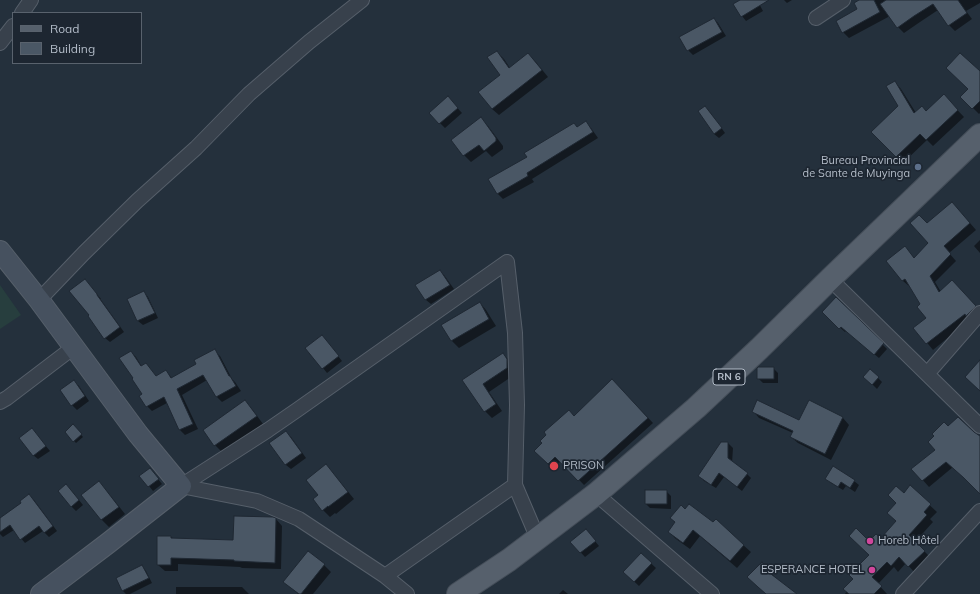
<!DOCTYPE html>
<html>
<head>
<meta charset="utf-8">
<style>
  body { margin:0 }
  #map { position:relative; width:980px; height:594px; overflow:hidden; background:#24303c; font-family:Mulish,sans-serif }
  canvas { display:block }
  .legend { position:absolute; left:12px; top:12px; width:130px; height:52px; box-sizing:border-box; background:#1d2631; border:1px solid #59626d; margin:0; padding:5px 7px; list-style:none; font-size:12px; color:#b3bcc8 }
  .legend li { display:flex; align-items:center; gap:8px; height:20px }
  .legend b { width:20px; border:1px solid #59626d }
</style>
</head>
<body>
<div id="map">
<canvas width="980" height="594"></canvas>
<ul class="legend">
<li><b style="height:5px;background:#56606c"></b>Road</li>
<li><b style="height:11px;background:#4a5765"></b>Building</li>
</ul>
</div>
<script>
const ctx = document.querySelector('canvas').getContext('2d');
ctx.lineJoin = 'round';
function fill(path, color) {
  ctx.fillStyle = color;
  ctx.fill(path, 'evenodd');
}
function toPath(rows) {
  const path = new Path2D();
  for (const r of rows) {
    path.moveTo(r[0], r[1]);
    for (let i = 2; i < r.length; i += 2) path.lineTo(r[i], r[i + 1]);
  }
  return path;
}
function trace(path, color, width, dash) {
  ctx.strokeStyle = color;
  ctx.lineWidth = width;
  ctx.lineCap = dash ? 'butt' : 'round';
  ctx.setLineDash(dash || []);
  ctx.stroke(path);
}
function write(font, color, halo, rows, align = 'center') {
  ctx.font = font + ' Mulish,sans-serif';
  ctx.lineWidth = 3.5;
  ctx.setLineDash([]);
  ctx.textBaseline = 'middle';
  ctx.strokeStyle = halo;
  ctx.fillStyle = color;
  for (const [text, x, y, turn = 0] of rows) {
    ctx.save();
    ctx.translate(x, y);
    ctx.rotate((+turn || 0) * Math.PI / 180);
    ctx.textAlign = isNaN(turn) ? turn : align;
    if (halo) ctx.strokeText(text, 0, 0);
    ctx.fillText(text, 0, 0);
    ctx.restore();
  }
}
const green = toPath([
  [0,285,21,315,0,329]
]);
const shadow = toPath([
  [742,0,757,0,763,11,746,21,742,16],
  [784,0,792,0,787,3],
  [861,0,980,0,980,3,966,11,972,19,955,31,949,25,938,10,920,22,904,33,898,27,890,16,849,38,843,32,859,10],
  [714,19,718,23,726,36,693,55,688,50],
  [497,52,504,59,510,68,528,54,535,61,548,77,499,115,492,109,501,76],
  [980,73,980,113,979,114,962,97,969,90],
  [895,82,901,89,916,113,926,112,944,96,964,117,933,146,927,140,903,163,873,132,900,106],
  [452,102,462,113,445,128,430,113],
  [705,107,710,112,725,133,719,138,714,134],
  [481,119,488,126,503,146,503,149,492,157,486,151,471,162,464,155],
  [585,122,591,128,598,138,532,179,534,182,503,199,497,193,577,128],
  [958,209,976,230,949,253,956,261,935,282,941,292,958,287,980,311,933,350,915,328,927,318,921,304,910,286,909,286,903,281,888,261,911,254,915,259,930,243,927,225],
  [980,240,980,253,974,246],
  [439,271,444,275,454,289,431,304,426,300,417,286],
  [85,280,101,299,101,300,124,332,110,342,105,338],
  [144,292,148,297,158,318,143,325,138,321,128,300],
  [836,298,887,349,879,358,846,331,845,332,823,312],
  [480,303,486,310,496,326,459,348,452,341,443,325],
  [326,341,342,361,327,373,307,348],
  [214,351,220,356,232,379,235,382,241,391,222,402,217,397,207,380,182,395,198,429,185,435,180,430,167,403,152,411,147,406,131,352,136,357,142,367,146,364,156,377,166,371,172,378,198,364],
  [503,354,510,361,514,375,489,392,502,411,492,418,485,411,464,380],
  [773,368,778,373,778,383,763,383,758,378],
  [878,378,882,382,877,389,869,381],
  [74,382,79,386,89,401,77,410,72,405,61,390],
  [617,385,653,423,584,485,561,461,553,469,535,451,575,417],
  [809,401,843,418,849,425,831,460,798,443,791,437,793,433,759,418,753,411,799,421],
  [245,402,252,409,263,424,222,452,215,445,204,430],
  [73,426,83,437,76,443,66,432],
  [948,428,973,433,980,437,980,492,953,467,929,487,913,469,936,450],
  [32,429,50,451,38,459,33,455],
  [286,432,291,437,306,458,291,469,286,465,271,443],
  [721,443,728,443,733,448,732,463,747,474,751,478,742,491,724,477,716,488,704,481,700,476],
  [326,466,333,473,354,499,336,514,335,513,330,517,323,510,320,495],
  [150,469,162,484,153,491,149,486],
  [827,479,854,481,859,485,855,492,846,486,843,490,831,483],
  [99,483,106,490,125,514,109,527,102,520,83,495],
  [910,487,937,512,930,519,933,522,915,542,931,558,915,573,906,563,898,572,894,567,878,584,887,594,845,594,870,556,869,542,881,539,897,522,904,494],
  [71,490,83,505,76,511,71,506],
  [666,491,671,496,671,509,650,508,646,504],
  [29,496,34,500,57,531,49,537,43,531,25,543,14,530,3,537,0,534,0,519,23,503],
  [685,511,713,524,716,521,751,552,737,568,700,536,690,549,676,539,669,532],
  [276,519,282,526,281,569,242,568,240,567,178,564,178,571,165,571,158,565,158,537,171,537,174,539,234,541],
  [590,535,599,546,585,557,571,542],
  [641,554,656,568,639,586,624,572],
  [762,563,775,577,774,578,794,594,766,594],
  [324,565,331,572,313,594,298,594,285,582],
  [142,566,146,571,152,583,130,594,126,594,123,591,117,579],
  [176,587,242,587,249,594,176,594],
  [563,590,568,594,559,594]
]);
const building = toPath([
  [740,0,769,0,741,17,733,4,740,0],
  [859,0,874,0,880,12,842,33,836,21,857,9,854,3,859,0],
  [886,0,958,0,967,13,948,26,933,4,914,16,897,28,880,4,886,0],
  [714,18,722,32,687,51,679,37,714,18],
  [497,51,509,68,528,53,542,70,492,109,478,92,500,75,487,57,497,51],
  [960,53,980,71,980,101,972,109,960,97,968,89,946,68,960,53],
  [895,81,914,113,922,106,926,111,944,94,958,110,926,140,920,134,896,157,871,132,898,106,886,86,895,81],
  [448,96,458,108,439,124,429,113,448,96],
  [705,106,722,128,714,134,698,111,705,106],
  [481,117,496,138,496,141,484,151,479,145,463,156,451,140,481,117],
  [586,121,593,132,527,173,528,176,497,194,488,179,527,157,524,153,574,123,577,127,586,121],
  [952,202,970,223,944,246,951,254,930,276,939,292,952,280,976,306,966,316,965,314,926,344,913,328,926,318,917,307,920,304,905,279,902,281,886,261,905,246,914,258,928,243,910,223,919,215,927,223,952,202],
  [440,270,450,285,425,300,415,285,440,270],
  [85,279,97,294,97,295,120,327,104,339,88,316,89,315,69,291,85,279],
  [144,291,155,313,137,321,127,299,144,291],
  [836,297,884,343,874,355,841,327,839,329,822,312,836,297],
  [480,302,489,319,451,341,441,325,480,302],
  [322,335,339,356,322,369,305,348,322,335],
  [215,349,229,376,230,376,236,386,216,397,203,375,177,389,193,424,179,430,164,397,146,407,139,396,142,394,132,379,133,378,119,358,131,351,141,366,146,363,156,376,166,370,171,378,196,364,194,360,215,349],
  [503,353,507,359,507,368,483,384,496,404,484,412,462,380,503,353],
  [980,360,980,391,965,377,980,360],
  [758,367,774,367,774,379,757,379,757,368,758,367],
  [870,369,879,377,872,385,863,377,870,369],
  [612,379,648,418,578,481,555,457,548,464,534,451,542,443,540,441,546,435,544,432,569,410,574,416,612,379],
  [74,380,85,396,71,406,60,390,74,380],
  [245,400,257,416,214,446,203,430,245,400],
  [757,400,799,420,809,400,843,417,825,454,790,437,793,431,752,412,757,400],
  [958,417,974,432,980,436,980,494,964,478,946,462,922,481,911,469,935,450,928,442,934,436,932,434,944,422,948,426,958,417],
  [73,424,82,434,73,442,65,432,73,424],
  [32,428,46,446,33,456,19,438,32,428],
  [286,431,302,453,285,465,269,443,286,431],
  [721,442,728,442,728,458,748,473,737,487,719,473,711,485,698,476,721,442],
  [326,464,348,492,328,507,328,506,322,511,313,499,318,495,306,480,326,464],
  [833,466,855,480,850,488,841,482,838,487,825,479,833,466],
  [150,468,159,479,148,487,139,476,150,468],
  [99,481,119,507,101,520,81,495,99,481],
  [66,484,79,500,71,507,58,491,66,484],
  [910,485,931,504,924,512,927,515,909,535,925,551,908,567,899,557,891,566,887,562,872,577,882,586,874,594,849,594,843,589,853,579,849,575,869,555,849,536,856,528,869,541,876,534,881,538,896,521,887,513,896,503,888,495,896,486,904,493,910,485],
  [645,490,667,490,667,504,645,504,645,490],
  [29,494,53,526,44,533,39,526,20,540,10,525,0,532,0,518,21,503,20,501,29,494],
  [689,504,713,522,716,519,744,545,730,561,693,530,683,543,668,532,675,522,670,518,681,505,685,509,689,504],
  [234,516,273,517,276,518,275,563,234,561,234,560,171,558,171,565,157,565,157,536,171,536,171,538,233,540,234,516],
  [586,529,596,541,580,553,570,542,586,529],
  [308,551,325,564,301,594,299,594,283,582,308,551],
  [641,553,652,563,634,582,623,572,641,553],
  [762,562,769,569,767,571,797,594,766,594,758,587,747,577,762,562],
  [142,565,149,578,122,591,116,578,142,565]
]);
const street = toPath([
  [22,13,31,0],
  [816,18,843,0],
  [0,43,13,26],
  [830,279,980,426],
  [39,300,84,253,137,201,196,148,249,94,309,42,362,0],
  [927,374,980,313],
  [0,402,7,398,74,347],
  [181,486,268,430,297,410,507,262,515,333,517,405,515,485,538,539],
  [181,486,257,501,299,519,385,576,407,594],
  [596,494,712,594],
  [385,576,515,485],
  [903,594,980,511]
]);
const secondary = toPath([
  [0,251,39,300,138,434,181,486,107,544,41,594]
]);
const primary = toPath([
  [458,594,509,560,596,494,696,408,759,349,830,279,980,135]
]);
const markers = [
  [918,167,4,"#5c6f8a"],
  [554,466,5,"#e0444e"],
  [870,541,4,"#d1479c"],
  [872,570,4,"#d1479c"]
];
const shields = [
  [729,377,32]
];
const shieldNames = [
  ["RN 6",729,377]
];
const poiNames = [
  ["Bureau Provincial",910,161],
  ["de Sante de Muyinga",910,174],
  ["PRISON",563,466,"left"],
  ["Horeb Hôtel",878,541,"left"],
  ["ESPERANCE HOTEL",864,570]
];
fill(green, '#273e3e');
fill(shadow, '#0007');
fill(building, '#4a5765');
trace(building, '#1f2833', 1);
trace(street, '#565f6a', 16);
trace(secondary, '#565f6a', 22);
trace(primary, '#444d58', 24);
trace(street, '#38414c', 14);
trace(secondary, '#46515f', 20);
trace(primary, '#56606c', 22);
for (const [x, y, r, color] of markers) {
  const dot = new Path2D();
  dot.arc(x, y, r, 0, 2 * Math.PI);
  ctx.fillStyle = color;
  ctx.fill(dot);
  trace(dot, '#1d2631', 1.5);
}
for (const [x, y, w] of shields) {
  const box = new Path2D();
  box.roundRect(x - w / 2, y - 8, w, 16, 3);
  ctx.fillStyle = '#1d2631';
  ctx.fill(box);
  trace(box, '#b3bcc8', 1);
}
write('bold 10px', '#b3bcc8', null, shieldNames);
write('11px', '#b3bcc8', '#1d2631', poiNames, 'right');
</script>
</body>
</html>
